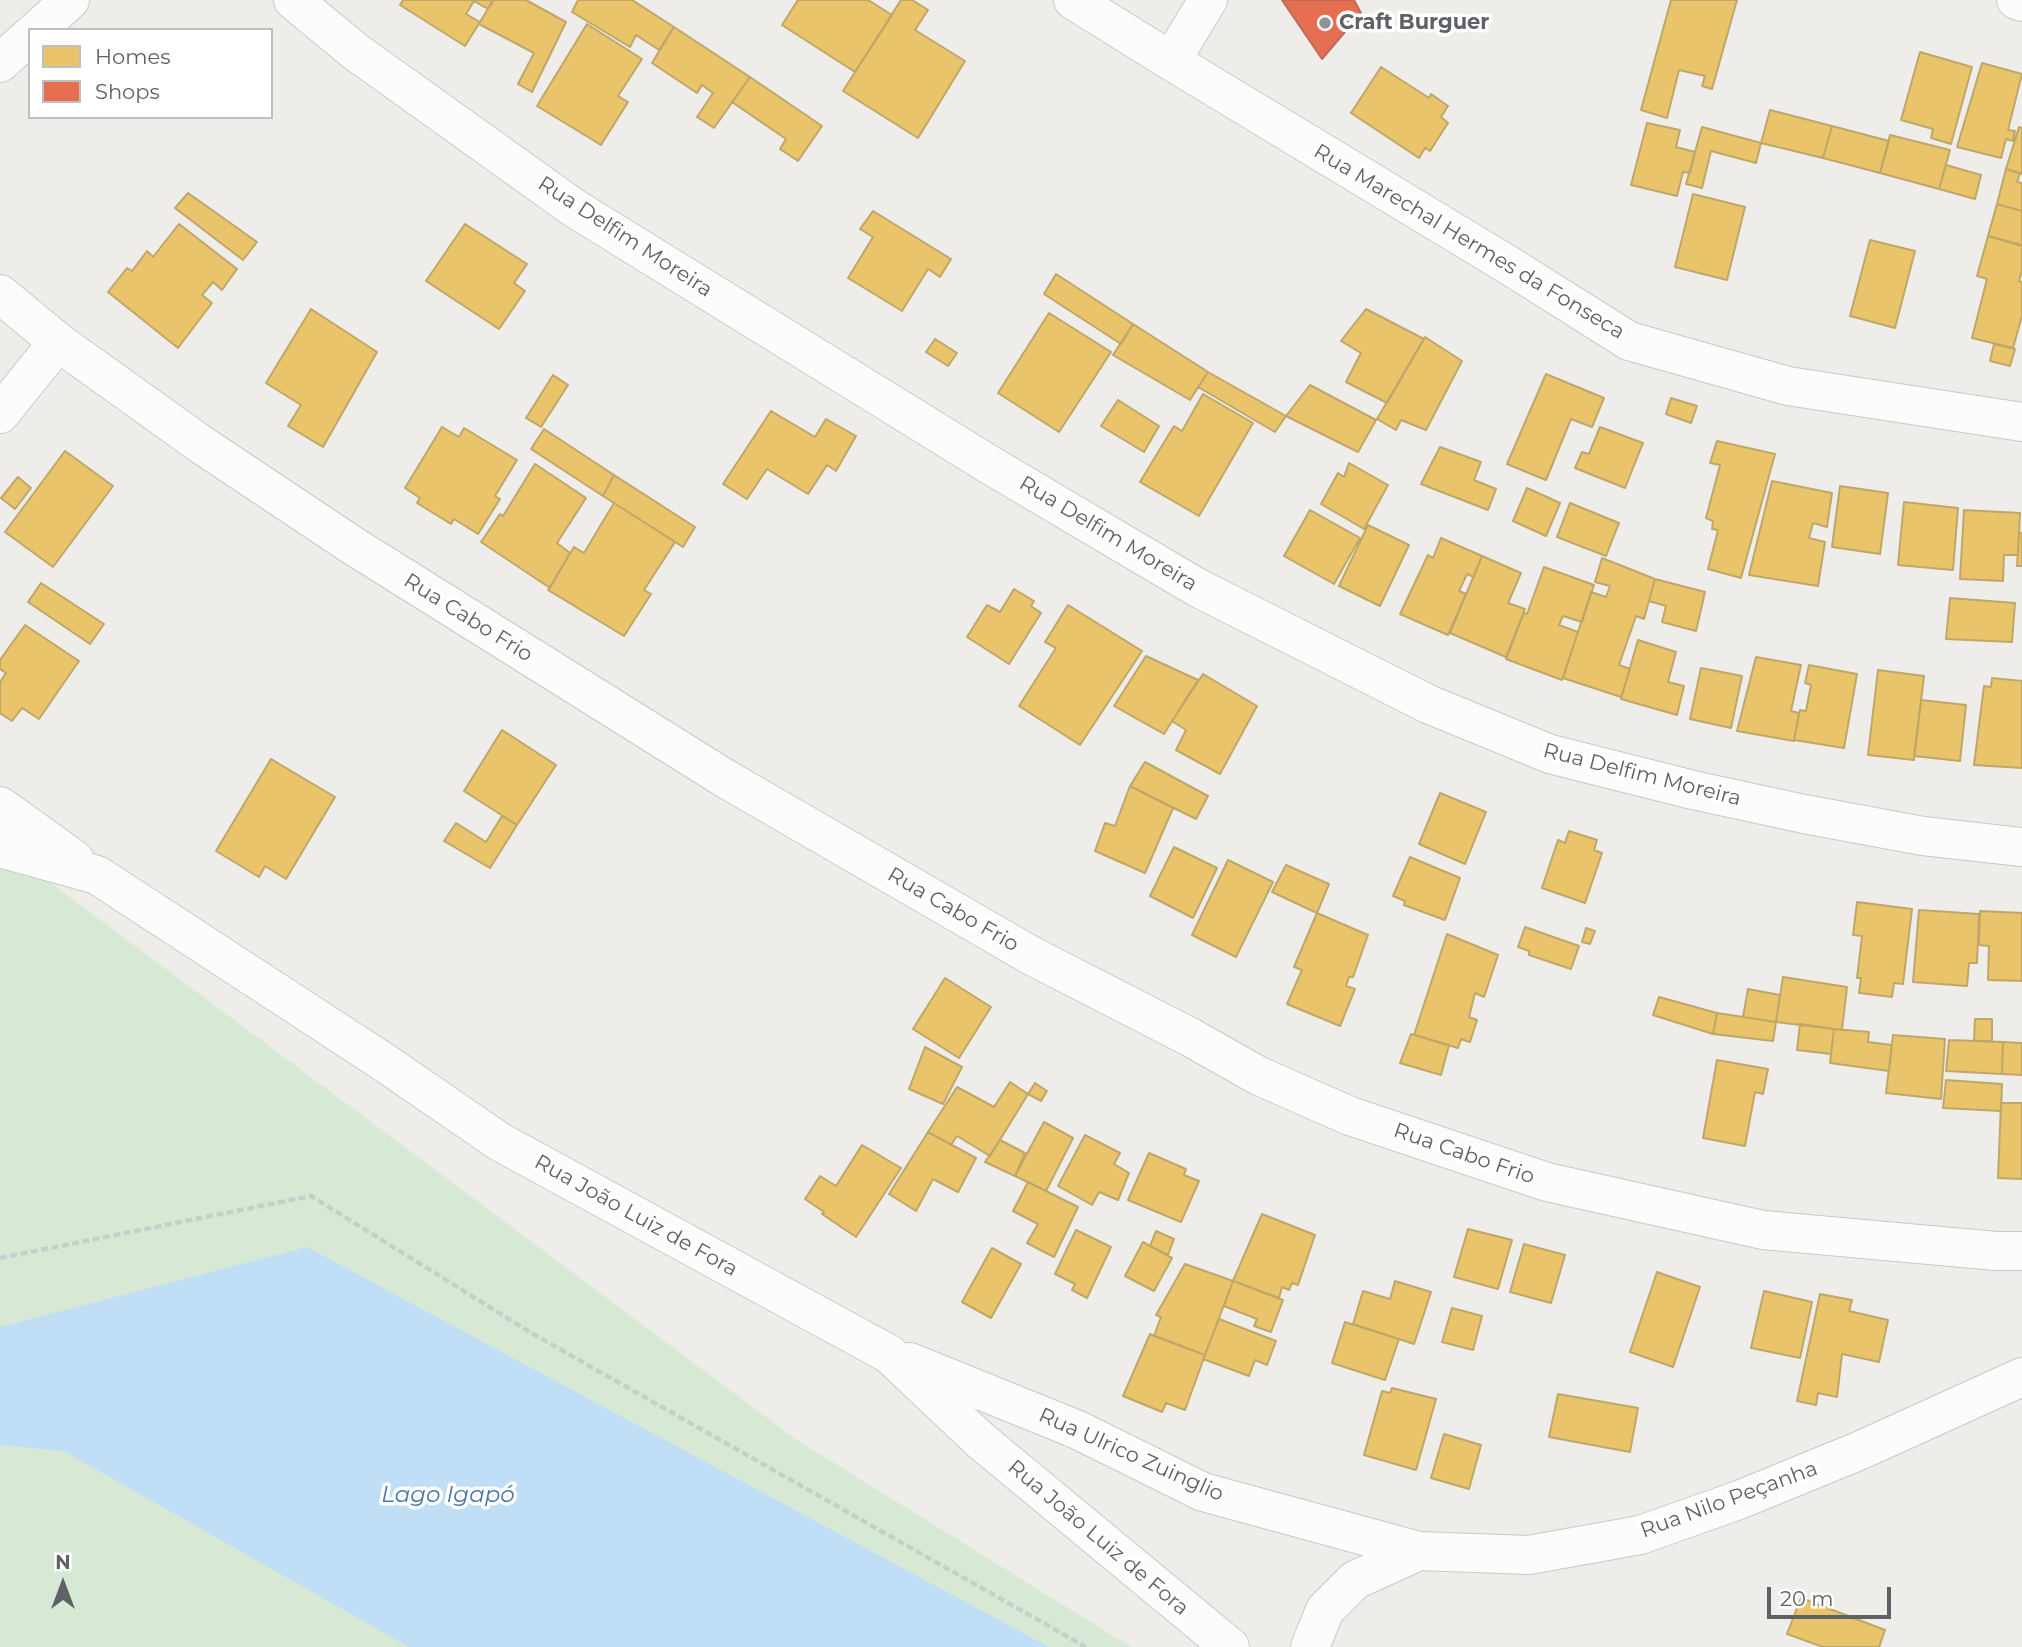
<!DOCTYPE html>
<html>
<head>
<meta charset="utf-8">
<style>
  body { margin:0 }
  #map { position:relative; width:2022px; height:1647px; overflow:hidden; background:#eeede9; font-family:Montserrat,sans-serif }
  canvas { display:block }
  .legend { position:absolute; left:28px; top:28px; width:245px; height:91px; box-sizing:border-box; background:#fff; border:2px solid #bfc0c2; margin:0; padding:9px 12px; list-style:none; font-size:21px; color:#5e6266 }
  .legend li { display:flex; align-items:center; gap:14px; height:35px }
  .legend b { width:35px; border:2px solid #bfc0c2 }
  .north { position:absolute; left:28px; top:1549px; width:70px; height:70px; -webkit-text-stroke:5px #fff; paint-order:stroke; rotate:0deg; font-size:19px; font-weight:700; line-height:28px; text-align:center; color:#5e6266 }
  .north::after { content:''; display:block; margin:auto; width:24px; height:32px; background:#5e6266; clip-path:polygon(50% 0,100% 100%,50% 72%,0 100%) }
  .scale { position:absolute; left:1767px; top:1587px; width:124px; height:32px; box-sizing:border-box; border:4px solid #5e6266; border-top:0; padding-left:9px; font-size:21px; line-height:24px; white-space:nowrap; color:#5e6266; -webkit-text-stroke:5px #fff; paint-order:stroke }
</style>
</head>
<body>
<div id="map">
<canvas width="2022" height="1647"></canvas>
<ul class="legend">
<li><b style="height:19px;background:#e9c46a"></b>Homes</li>
<li><b style="height:19px;background:#e76f51"></b>Shops</li>
</ul>
<div class="north">N</div>
<div class="scale">20 m</div>
</div>
<script>
const ctx = document.querySelector('canvas').getContext('2d');
ctx.lineJoin = 'round';
function fill(path, color) {
  ctx.fillStyle = color;
  ctx.fill(path, 'evenodd');
}
function toPath(rows) {
  const path = new Path2D();
  for (const r of rows) {
    path.moveTo(r[0], r[1]);
    for (let i = 2; i < r.length; i += 2) path.lineTo(r[i], r[i + 1]);
  }
  return path;
}
function trace(path, color, width, dash) {
  ctx.strokeStyle = color;
  ctx.lineWidth = width;
  ctx.lineCap = dash ? 'butt' : 'round';
  ctx.setLineDash(dash || []);
  ctx.stroke(path);
}
function write(font, color, halo, rows, align = 'center') {
  ctx.font = font + ' Montserrat,sans-serif';
  ctx.lineWidth = 7;
  ctx.setLineDash([]);
  ctx.textBaseline = 'middle';
  ctx.strokeStyle = halo;
  ctx.fillStyle = color;
  for (const [text, x, y, turn = 0] of rows) {
    ctx.save();
    ctx.translate(x, y);
    ctx.rotate((+turn || 0) * Math.PI / 180);
    ctx.textAlign = isNaN(turn) ? turn : align;
    if (halo) ctx.strokeText(text, 0, 0);
    ctx.fillText(text, 0, 0);
    ctx.restore();
  }
}
const green = toPath([
  [0,845,797,1440,1131,1647,0,1647]
]);
const water = toPath([
  [307,1247,1049,1647,409,1647,64,1451,0,1445,0,1327]
]);
const homes = toPath([
  [403,0,494,0,488,9,474,1,466,14,480,22,465,46,400,5,403,0],
  [493,0,526,0,566,22,532,92,518,84,534,53,479,24,493,0],
  [578,0,632,0,674,27,659,50,636,35,630,47,572,12,578,0],
  [798,0,868,0,892,15,855,72,782,25,798,0],
  [901,0,912,0,928,10,915,30,965,61,918,138,843,91,901,0],
  [1671,0,1737,0,1712,89,1702,86,1705,76,1679,70,1667,118,1641,110,1671,0],
  [587,24,642,59,618,96,628,102,601,145,537,106,587,24],
  [674,27,750,77,714,128,697,117,713,93,702,85,697,93,652,63,674,27],
  [1920,52,1972,67,1951,144,1931,138,1933,129,1901,120,1920,52],
  [1982,63,2022,74,2008,130,2015,131,2013,141,2006,139,2001,158,1957,147,1982,63],
  [1381,67,1429,98,1431,94,1448,106,1441,117,1448,123,1430,151,1425,148,1419,158,1351,113,1381,67],
  [750,77,822,126,798,161,780,149,786,139,732,102,750,77],
  [1770,110,1832,126,1823,158,1761,143,1770,110],
  [1647,123,1680,130,1676,147,1695,152,1690,173,1683,172,1677,196,1631,185,1647,123],
  [1832,126,1889,141,1880,173,1823,158,1832,126],
  [1702,127,1761,143,1756,163,1711,151,1702,188,1686,184,1702,127],
  [2019,127,2022,128,2022,174,2006,169,2019,127],
  [1890,135,1950,150,1939,189,1880,173,1890,135],
  [1946,165,1981,175,1975,199,1939,189,1946,165],
  [2006,169,2020,173,2017,182,2022,183,2022,211,1997,204,2006,169],
  [188,193,257,242,243,260,175,208,188,193],
  [1693,194,1745,207,1727,280,1675,267,1693,194],
  [1997,204,2022,211,2022,246,1988,236,1997,204],
  [873,211,951,259,940,277,928,269,902,311,848,278,873,237,860,229,873,211],
  [179,224,237,269,222,290,213,282,202,295,212,303,178,348,108,292,127,268,132,271,147,251,153,257,179,224],
  [465,224,527,264,514,283,525,291,499,329,426,281,465,224],
  [1988,236,2022,245,2022,271,2019,281,2022,282,2022,316,2013,348,1972,338,1987,279,1977,276,1988,236],
  [1870,240,1915,251,1895,328,1850,316,1870,240],
  [1056,274,1133,324,1121,344,1044,294,1056,274],
  [311,309,377,352,323,447,288,426,301,405,266,383,311,309],
  [1366,309,1424,339,1387,403,1346,382,1361,353,1341,341,1366,309],
  [1049,313,1111,352,1059,432,998,393,1049,313],
  [1133,324,1208,372,1190,400,1113,355,1133,324],
  [1425,337,1462,361,1426,430,1401,420,1396,430,1377,419,1425,337],
  [935,339,957,353,948,366,926,352,935,339],
  [1994,344,2015,349,2010,366,1990,361,1994,344],
  [1208,372,1286,416,1275,432,1198,387,1208,372],
  [1546,374,1604,398,1592,427,1571,419,1546,480,1507,464,1546,374],
  [553,375,568,385,541,427,526,418,553,375],
  [1310,385,1376,420,1358,452,1286,416,1310,385],
  [1203,394,1253,423,1199,516,1140,482,1174,426,1182,431,1203,394],
  [1671,398,1697,406,1691,423,1666,414,1671,398],
  [1118,400,1159,426,1144,452,1101,426,1118,400],
  [771,411,815,437,826,419,856,436,836,471,827,465,808,494,767,469,747,499,723,484,771,411],
  [442,427,459,437,464,428,517,460,495,496,500,499,478,534,454,519,451,524,417,503,420,498,405,488,442,427],
  [1600,427,1643,443,1625,488,1575,468,1582,452,1589,454,1600,427],
  [544,429,614,475,603,496,531,449,544,429],
  [1717,441,1775,454,1741,578,1708,569,1718,530,1712,529,1713,521,1706,518,1720,465,1710,463,1717,441],
  [1440,447,1481,462,1474,480,1496,489,1488,510,1421,484,1440,447],
  [65,451,113,486,53,567,5,532,65,451],
  [1349,463,1388,485,1364,529,1321,504,1338,473,1344,477,1349,463],
  [535,464,586,498,557,543,570,553,550,588,481,542,500,514,503,516,535,464],
  [614,475,695,527,683,547,603,496,614,475],
  [18,477,31,488,15,509,1,498,18,477],
  [1772,481,1832,493,1827,527,1813,523,1809,538,1825,542,1818,586,1749,575,1772,481],
  [1840,486,1888,493,1880,554,1832,547,1840,486],
  [1527,488,1560,503,1546,536,1513,521,1527,488],
  [1904,502,1958,508,1953,570,1898,565,1904,502],
  [614,503,675,542,644,590,651,594,624,636,548,590,574,547,584,553,614,503],
  [1570,503,1619,523,1606,556,1557,537,1570,503],
  [1310,510,1360,538,1334,584,1284,556,1310,510],
  [1964,510,2020,513,2018,555,2004,555,2003,581,1960,579,1964,510],
  [1368,525,1409,545,1380,606,1339,586,1368,525],
  [2019,533,2022,533,2022,566,2017,566,2019,533],
  [1441,538,1482,556,1474,577,1467,574,1459,591,1466,594,1448,635,1400,614,1428,555,1433,558,1441,538],
  [1482,556,1521,573,1508,603,1525,609,1506,657,1450,633,1482,556],
  [1602,558,1655,579,1644,619,1636,616,1619,665,1630,669,1621,697,1563,678,1591,592,1606,597,1610,586,1595,582,1602,558],
  [1544,567,1594,585,1582,622,1563,616,1559,625,1578,632,1562,680,1506,659,1524,613,1527,614,1544,567],
  [1655,579,1705,592,1696,631,1662,622,1666,606,1649,601,1655,579],
  [41,583,104,624,90,644,28,602,41,583],
  [1014,589,1034,601,1031,606,1041,613,1009,664,967,637,987,605,1000,612,1014,589],
  [1950,598,2015,603,2012,642,1946,639,1950,598],
  [1068,605,1142,651,1080,745,1019,706,1056,648,1045,642,1068,605],
  [25,625,79,661,39,719,22,708,12,721,0,713,0,682,6,673,0,669,0,660,25,625],
  [1638,640,1676,652,1668,682,1684,686,1677,715,1621,699,1638,640],
  [1146,656,1198,680,1164,734,1114,706,1146,656],
  [1756,657,1801,665,1791,711,1799,713,1794,741,1737,731,1756,657],
  [1809,665,1857,674,1844,748,1794,740,1800,710,1806,711,1811,685,1805,683,1809,665],
  [1701,668,1742,676,1731,728,1690,719,1701,668],
  [1878,670,1924,676,1914,760,1868,755,1878,670],
  [1203,674,1257,706,1220,774,1176,750,1186,730,1172,721,1203,674],
  [1992,678,2022,681,2022,768,1974,765,1984,686,1991,687,1992,678],
  [1921,700,1966,705,1960,761,1914,756,1921,700],
  [502,730,556,765,517,825,464,791,502,730],
  [271,759,335,797,286,879,265,866,259,877,216,851,271,759],
  [1145,762,1208,796,1196,819,1130,786,1145,762],
  [1130,786,1173,808,1145,873,1095,851,1105,823,1115,826,1130,786],
  [1440,793,1486,812,1465,864,1419,844,1440,793],
  [502,816,517,825,490,868,444,841,456,823,486,842,502,816],
  [1569,831,1597,840,1594,850,1602,853,1585,903,1542,888,1558,840,1565,843,1569,831],
  [1174,847,1217,868,1193,918,1150,896,1174,847],
  [1410,857,1460,878,1445,920,1404,905,1405,901,1393,896,1410,857],
  [1228,860,1273,882,1236,957,1192,935,1228,860],
  [1286,865,1329,884,1317,913,1272,892,1286,865],
  [1857,902,1912,909,1903,984,1894,983,1892,997,1859,993,1861,978,1857,978,1862,936,1853,935,1857,902],
  [1919,910,1979,914,1977,963,1969,963,1967,986,1913,982,1919,910],
  [1980,911,2022,913,2022,981,1988,980,1989,946,1979,945,1980,911],
  [1317,913,1368,935,1353,977,1349,977,1346,986,1355,989,1340,1026,1287,1004,1302,970,1294,967,1317,913],
  [1525,927,1579,946,1571,969,1529,955,1529,951,1518,947,1525,927],
  [1586,928,1595,931,1590,944,1582,942,1586,928],
  [1447,934,1498,955,1484,997,1475,993,1469,1017,1477,1020,1470,1042,1461,1039,1458,1048,1414,1035,1447,934],
  [1783,977,1847,987,1842,1030,1776,1022,1783,977],
  [945,978,991,1007,959,1058,913,1029,945,978],
  [1748,989,1780,995,1776,1022,1743,1017,1748,989],
  [1659,997,1717,1013,1713,1034,1653,1015,1659,997],
  [1717,1013,1776,1022,1773,1041,1713,1034,1717,1013],
  [1975,1019,1992,1019,1992,1041,1974,1041,1975,1019],
  [1800,1024,1834,1029,1831,1054,1797,1050,1800,1024],
  [1834,1029,1869,1032,1868,1042,1892,1045,1889,1071,1830,1063,1834,1029],
  [1411,1034,1449,1045,1441,1075,1400,1063,1411,1034],
  [1893,1035,1945,1039,1941,1099,1886,1093,1893,1035],
  [1949,1040,2003,1042,2002,1074,1946,1071,1949,1040],
  [2003,1042,2022,1043,2022,1075,2002,1074,2003,1042],
  [925,1047,962,1067,943,1104,909,1089,925,1047],
  [1717,1060,1768,1069,1763,1094,1755,1092,1745,1146,1703,1138,1717,1060],
  [1946,1080,2002,1084,2001,1111,1943,1108,1946,1080],
  [1010,1082,1028,1094,990,1156,957,1136,951,1145,928,1132,957,1087,994,1107,1010,1082],
  [1035,1083,1047,1091,1041,1101,1028,1094,1035,1083],
  [2001,1103,2022,1103,2022,1179,1998,1178,2001,1103],
  [1044,1122,1073,1138,1046,1191,1015,1176,1044,1122],
  [928,1132,976,1158,958,1192,933,1179,916,1211,889,1194,928,1132],
  [1085,1135,1120,1153,1114,1164,1129,1173,1118,1200,1099,1192,1092,1205,1058,1186,1085,1135],
  [1000,1140,1025,1153,1015,1176,985,1162,1000,1140],
  [862,1145,901,1168,856,1237,822,1214,824,1212,805,1199,820,1176,836,1186,862,1145],
  [1149,1153,1186,1169,1184,1175,1199,1181,1181,1222,1128,1200,1149,1153],
  [1028,1182,1078,1207,1054,1257,1027,1243,1038,1224,1013,1211,1028,1182],
  [1262,1214,1315,1235,1298,1285,1292,1283,1289,1290,1282,1287,1279,1298,1233,1281,1262,1214],
  [1468,1229,1512,1240,1498,1289,1454,1277,1468,1229],
  [1076,1230,1111,1247,1087,1298,1072,1290,1075,1284,1055,1274,1076,1230],
  [1156,1231,1174,1239,1168,1255,1150,1246,1156,1231],
  [1143,1242,1172,1258,1154,1291,1125,1276,1143,1242],
  [1524,1244,1565,1255,1551,1303,1510,1292,1524,1244],
  [992,1248,1021,1264,991,1318,962,1302,992,1248],
  [1185,1264,1233,1281,1205,1355,1154,1336,1161,1317,1156,1315,1185,1264],
  [1657,1272,1700,1287,1673,1367,1630,1352,1657,1272],
  [1233,1281,1283,1300,1271,1332,1254,1326,1257,1319,1224,1306,1233,1281],
  [1395,1281,1431,1292,1414,1344,1353,1324,1363,1291,1390,1299,1395,1281],
  [1764,1291,1812,1302,1800,1358,1751,1348,1764,1291],
  [1820,1294,1852,1300,1849,1311,1888,1320,1879,1362,1842,1354,1837,1397,1818,1393,1816,1405,1797,1401,1820,1294],
  [1452,1308,1482,1316,1473,1350,1442,1342,1452,1308],
  [1219,1319,1276,1341,1267,1365,1255,1360,1249,1376,1203,1359,1219,1319],
  [1345,1322,1399,1339,1385,1380,1332,1363,1345,1322],
  [1150,1334,1205,1355,1185,1410,1166,1403,1162,1412,1123,1396,1150,1334],
  [1392,1388,1436,1399,1416,1470,1364,1455,1382,1391,1390,1393,1392,1388],
  [1558,1394,1638,1408,1630,1452,1549,1437,1558,1394],
  [1444,1434,1481,1445,1469,1489,1431,1478,1444,1434],
  [1801,1598,1885,1630,1879,1647,1823,1647,1787,1634,1801,1598]
]);
const shops = toPath([
  [1282,0,1354,0,1361,13,1322,59,1282,0]
]);
const path = toPath([
  [0,1258,311,1196,533,1334,1086,1647]
]);
const street = toPath([
  [293,0,356,52,574,208,990,465,1198,588,1428,704,1550,754,1693,790,1804,814,1923,836,2022,847],
  [1073,0,1171,61,1510,266,1629,341,1788,386,2022,422],
  [2016,0,2022,2],
  [37,30,70,0],
  [1171,61,1208,0],
  [0,63,30,36],
  [0,294,58,342,199,443,355,547,726,779,1032,956,1190,1037,1259,1076,1350,1116,1547,1182,1763,1230,1996,1251,2022,1251],
  [0,414,58,342],
  [0,806,75,860],
  [0,848,97,875,382,1061,500,1142,889,1354,980,1440,1230,1647],
  [910,1362,1078,1430,1203,1492,1419,1551,1529,1555,1640,1535,1739,1500,1861,1450,2022,1377],
  [1310,1647,1325,1610,1355,1580,1419,1551]
]);
const markers = [
  [1325,23,7,"#909394"]
];
const poiNames = [
  ["Craft Burguer",1339,23]
];
const streetNames = [
  ["Rua Delfim Moreira",625,237,33],
  ["Rua Marechal Hermes da Fonseca",1469,242,31],
  ["Rua Delfim Moreira",1108,534,31],
  ["Rua Cabo Frio",468,618,32],
  ["Rua Delfim Moreira",1642,775,14],
  ["Rua Cabo Frio",953,910,30],
  ["Rua Cabo Frio",1464,1154,19],
  ["Rua João Luiz de Fora",636,1216,29],
  ["Rua Ulrico Zuinglio",1131,1455,24],
  ["Rua Nilo Peçanha",1729,1500,-20],
  ["Rua João Luiz de Fora",1098,1538,40]
];
const waterNames = [
  ["Lago Igapó",448,1495]
];
fill(green, '#d7e9d5');
fill(water, '#c0def5');
fill(homes, '#e9c46a');
trace(homes, '#bfa769', 2);
fill(shops, '#e76f51');
trace(shops, '#be6b57', 2);
trace(street, '#cac9c9', 40);
trace(path, '#cacecb', 4.5, [7, 3.5]);
trace(street, '#fcfcfc', 38);
for (const [x, y, r, color] of markers) {
  const dot = new Path2D();
  dot.arc(x, y, r, 0, 2 * Math.PI);
  ctx.fillStyle = color;
  ctx.fill(dot);
  trace(dot, '#fff', 2.5);
}
write('bold 21px', '#5e6266', '#fff', poiNames, 'left');
write('21px', '#5e6266', '#fff', streetNames);
write('italic 23px', '#4978ad', '#fff', waterNames);
</script>
</body>
</html>
